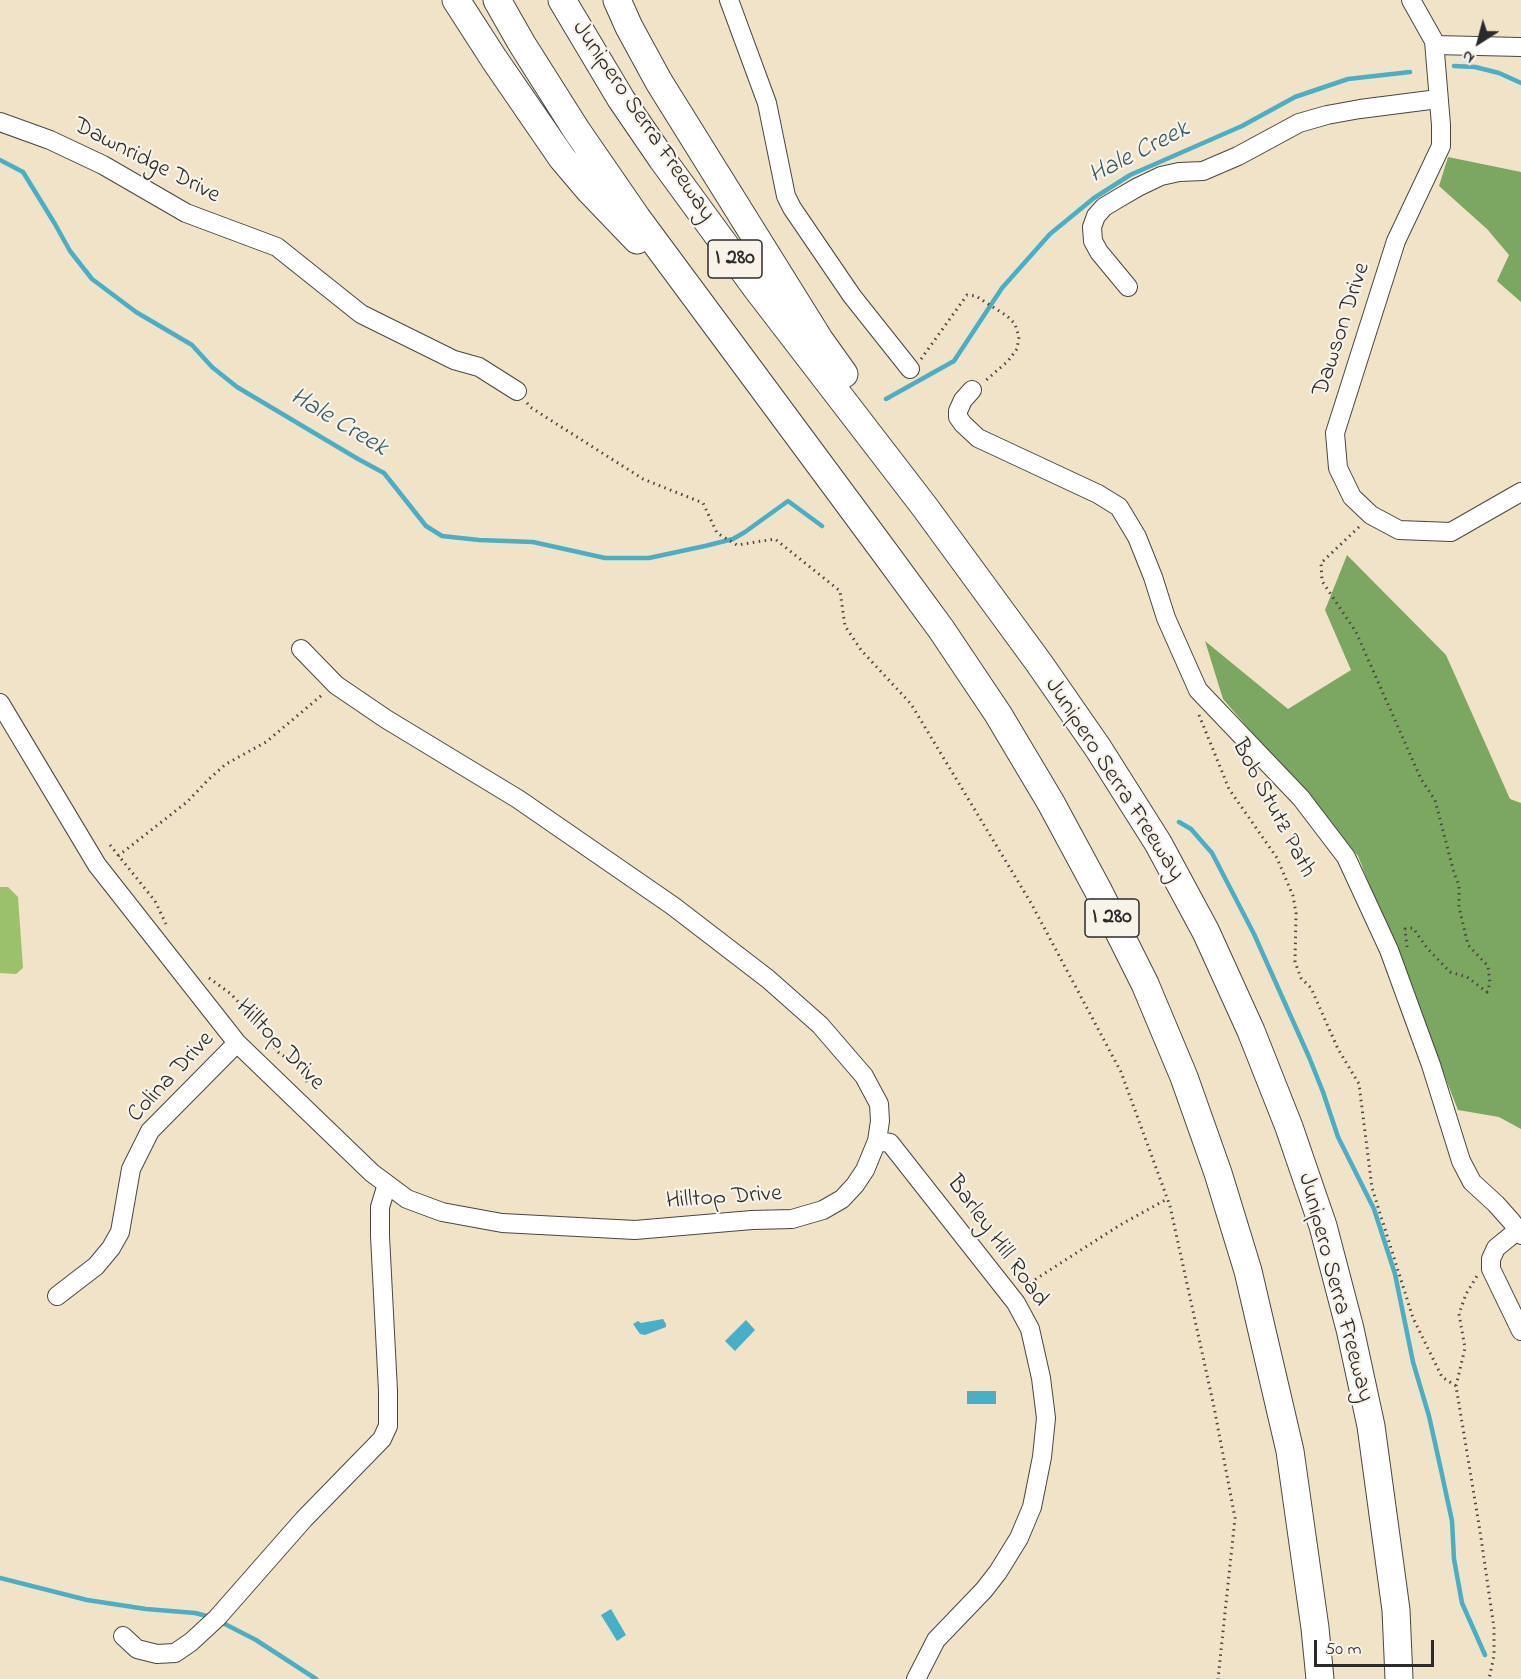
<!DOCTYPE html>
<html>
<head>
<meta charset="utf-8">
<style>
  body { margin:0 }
  #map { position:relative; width:1521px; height:1679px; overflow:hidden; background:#f0e3c7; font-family:"Indie Flower",sans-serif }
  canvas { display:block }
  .north { position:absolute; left:1449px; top:12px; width:60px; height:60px; -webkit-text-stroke:4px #f7f3e8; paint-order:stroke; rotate:216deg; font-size:16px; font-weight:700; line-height:24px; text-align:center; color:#2b2b2b }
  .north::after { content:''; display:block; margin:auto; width:21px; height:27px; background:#2b2b2b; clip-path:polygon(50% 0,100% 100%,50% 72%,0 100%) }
  .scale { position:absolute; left:1314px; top:1640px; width:120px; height:27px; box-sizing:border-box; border:3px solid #2b2b2b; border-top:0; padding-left:8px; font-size:18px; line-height:21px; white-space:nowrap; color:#2b2b2b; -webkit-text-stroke:4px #f7f3e8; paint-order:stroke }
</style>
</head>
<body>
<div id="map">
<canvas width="1521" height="1679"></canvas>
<div class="north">N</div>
<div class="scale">50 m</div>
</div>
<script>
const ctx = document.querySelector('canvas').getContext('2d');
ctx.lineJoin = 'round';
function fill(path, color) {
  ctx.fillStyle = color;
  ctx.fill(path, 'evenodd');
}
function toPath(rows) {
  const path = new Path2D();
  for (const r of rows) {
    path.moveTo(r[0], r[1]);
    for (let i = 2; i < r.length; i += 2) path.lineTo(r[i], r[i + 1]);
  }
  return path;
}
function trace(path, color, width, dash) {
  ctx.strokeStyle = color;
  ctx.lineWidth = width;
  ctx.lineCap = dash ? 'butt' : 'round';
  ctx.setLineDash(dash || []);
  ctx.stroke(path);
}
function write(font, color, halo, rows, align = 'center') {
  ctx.font = font + ' "Indie Flower",sans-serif';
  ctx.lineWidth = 4.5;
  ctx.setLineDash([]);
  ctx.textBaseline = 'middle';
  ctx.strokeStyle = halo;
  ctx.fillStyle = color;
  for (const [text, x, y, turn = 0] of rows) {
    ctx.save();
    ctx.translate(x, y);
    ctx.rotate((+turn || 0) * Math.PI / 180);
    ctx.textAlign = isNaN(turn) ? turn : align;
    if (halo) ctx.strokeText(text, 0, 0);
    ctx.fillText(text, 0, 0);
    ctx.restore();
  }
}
const green = toPath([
  [0,887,8,887,18,897,23,968,16,974,0,973]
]);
const forest = toPath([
  [1448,157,1521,172,1521,302,1497,281,1509,255,1487,229,1439,186],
  [1347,555,1446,655,1510,799,1521,803,1521,1129,1499,1117,1458,1110,1358,856,1223,699,1205,641,1288,709,1351,670,1325,610]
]);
const water = toPath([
  [663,1319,666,1324,666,1327,645,1335,640,1334,633,1324,638,1321,641,1323],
  [746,1320,755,1330,735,1351,725,1341],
  [967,1391,996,1391,996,1404,967,1404],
  [611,1609,626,1635,617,1641,601,1615]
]);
const stream = toPath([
  [1454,66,1475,67,1499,73,1521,83],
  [0,160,23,172,55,224,70,251,92,279,136,312,192,345,212,367,237,387,358,459,384,473,426,526,442,536,479,540,533,542,605,558,649,558,705,546,733,539,745,532,788,501,822,526],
  [886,399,954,361,1002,288,1050,234,1094,198,1130,175,1242,126,1295,97,1348,79,1410,72],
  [1179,822,1191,829,1212,853,1254,934,1309,1057,1323,1092,1338,1137,1374,1209,1395,1274,1413,1362,1429,1416,1441,1470,1452,1521,1454,1559,1462,1603,1485,1655],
  [0,1578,87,1600,146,1609,195,1613,211,1617],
  [221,1622,256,1640,316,1679]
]);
const path = toPath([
  [921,359,967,295,976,296,1007,316,1015,324,1019,337,1017,349,1008,361,984,382],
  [527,403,530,407,643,479,703,503,717,533,737,545,775,539,840,591,845,626,861,650,911,704,1031,903,1121,1072,1170,1206,1214,1407,1235,1518,1218,1679],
  [1359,527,1321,563,1322,581,1356,632,1421,779,1435,800,1454,873,1459,885,1459,907,1468,945,1488,966,1490,983,1487,992,1467,977,1450,972,1427,948,1413,928,1405,929,1407,947],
  [1199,715,1229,789,1277,858,1293,896,1296,913,1295,962,1301,978,1311,988,1338,1049,1359,1084,1372,1188,1413,1318,1442,1377,1456,1386,1480,1531,1494,1628,1494,1656,1489,1679],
  [110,845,155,901,166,924],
  [118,856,187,802,208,780,226,764,266,742,322,695],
  [209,978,231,994,252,1017,267,1039,279,1053,300,1067,307,1082],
  [1025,1286,1120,1225,1167,1199],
  [1456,1386,1465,1348,1459,1314,1466,1294,1477,1276]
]);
const minor = toPath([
  [729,0,767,103,786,196,792,208,852,296,910,369],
  [1411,0,1434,41,1441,125,1441,146,1396,241,1335,433,1338,468,1352,497,1371,515,1399,530,1451,532,1521,492],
  [1435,45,1521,47],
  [0,122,50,140,103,165,186,213,277,247,361,314,454,360,479,367,517,391],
  [1128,287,1099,252,1093,241,1092,227,1096,216,1104,207,1119,198,1138,187,1161,176,1179,172,1203,171,1238,156,1299,123,1327,115,1360,109,1438,99],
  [972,390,963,400,958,411,958,417,963,424,978,438,1098,494,1119,507,1137,537,1153,577,1166,618,1198,690,1301,798,1346,857,1389,950,1431,1065,1461,1161,1472,1182,1496,1204,1512,1222,1521,1235],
  [0,703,97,865,237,1043,372,1173,407,1199,442,1212,502,1223,635,1230,752,1220,792,1219,823,1210,842,1199,855,1185,865,1170,877,1141,880,1121,879,1104,864,1076,820,1025,768,979,673,906,518,799,386,719,336,685,301,649],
  [877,1141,890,1143,1016,1303,1030,1329,1041,1378,1046,1418,1042,1457,1032,1507,1019,1538,998,1572,984,1590,936,1640,916,1679],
  [1518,1230,1496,1248,1491,1259,1491,1269,1521,1331],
  [57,1296,96,1266,111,1248,120,1232,131,1169,150,1131,237,1043],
  [123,1636,137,1649,157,1654,175,1653,191,1642,217,1618,304,1519,382,1439,388,1426,388,1391,380,1236,380,1207,387,1184]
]);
const highway = toPath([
  [456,0,494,59,562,158,590,191,637,240],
  [497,0,522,44,577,131,637,218,883,550,941,629,998,714,1051,803,1099,892,1145,984,1184,1077,1218,1173,1248,1271,1290,1451,1315,1628,1320,1679],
  [562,0,621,99,662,159,757,289,924,506,1039,663,1098,748,1158,843,1206,932,1251,1031,1289,1127,1323,1226,1350,1329,1371,1426,1396,1610,1399,1679],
  [617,0,629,27,659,82,819,339,844,374]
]);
const shields = [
  [735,259,54],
  [1112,918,54]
];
const shieldNames = [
  ["I 280",735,259],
  ["I 280",1112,918]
];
const streetNames = [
  ["Junipero Serra Freeway",642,122,56],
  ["Dawnridge Drive",146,162,27],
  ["Dawson Drive",1343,330,-72],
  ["Junipero Serra Freeway",1113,780,57],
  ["Bob Stutz Path",1272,809,62],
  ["Hilltop Drive",279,1046,46],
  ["Colina Drive",172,1078,-47],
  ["Hilltop Drive",724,1199,-4],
  ["Barley Hill Road",996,1242,54],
  ["Junipero Serra Freeway",1334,1288,75]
];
const waterNames = [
  ["Hale Creek",1140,154,-27],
  ["Hale Creek",338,424,31]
];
fill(green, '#9bc16c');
fill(forest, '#7ca760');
fill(water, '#47b0c6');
trace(stream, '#47b0c6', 4.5);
trace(minor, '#494742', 20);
trace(highway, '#494742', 29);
trace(path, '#494742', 3, [1.5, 4.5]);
trace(minor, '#fff', 18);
trace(highway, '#fff', 27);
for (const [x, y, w] of shields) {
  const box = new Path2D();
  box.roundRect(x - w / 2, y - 19, w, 38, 4.5);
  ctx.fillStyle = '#f7f3e8';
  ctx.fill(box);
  trace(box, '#2b2b2b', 1.5);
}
write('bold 22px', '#2b2b2b', null, shieldNames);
write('24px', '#2b2b2b', '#f7f3e8', streetNames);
write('italic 26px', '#355a61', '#f7f3e8', waterNames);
</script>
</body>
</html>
